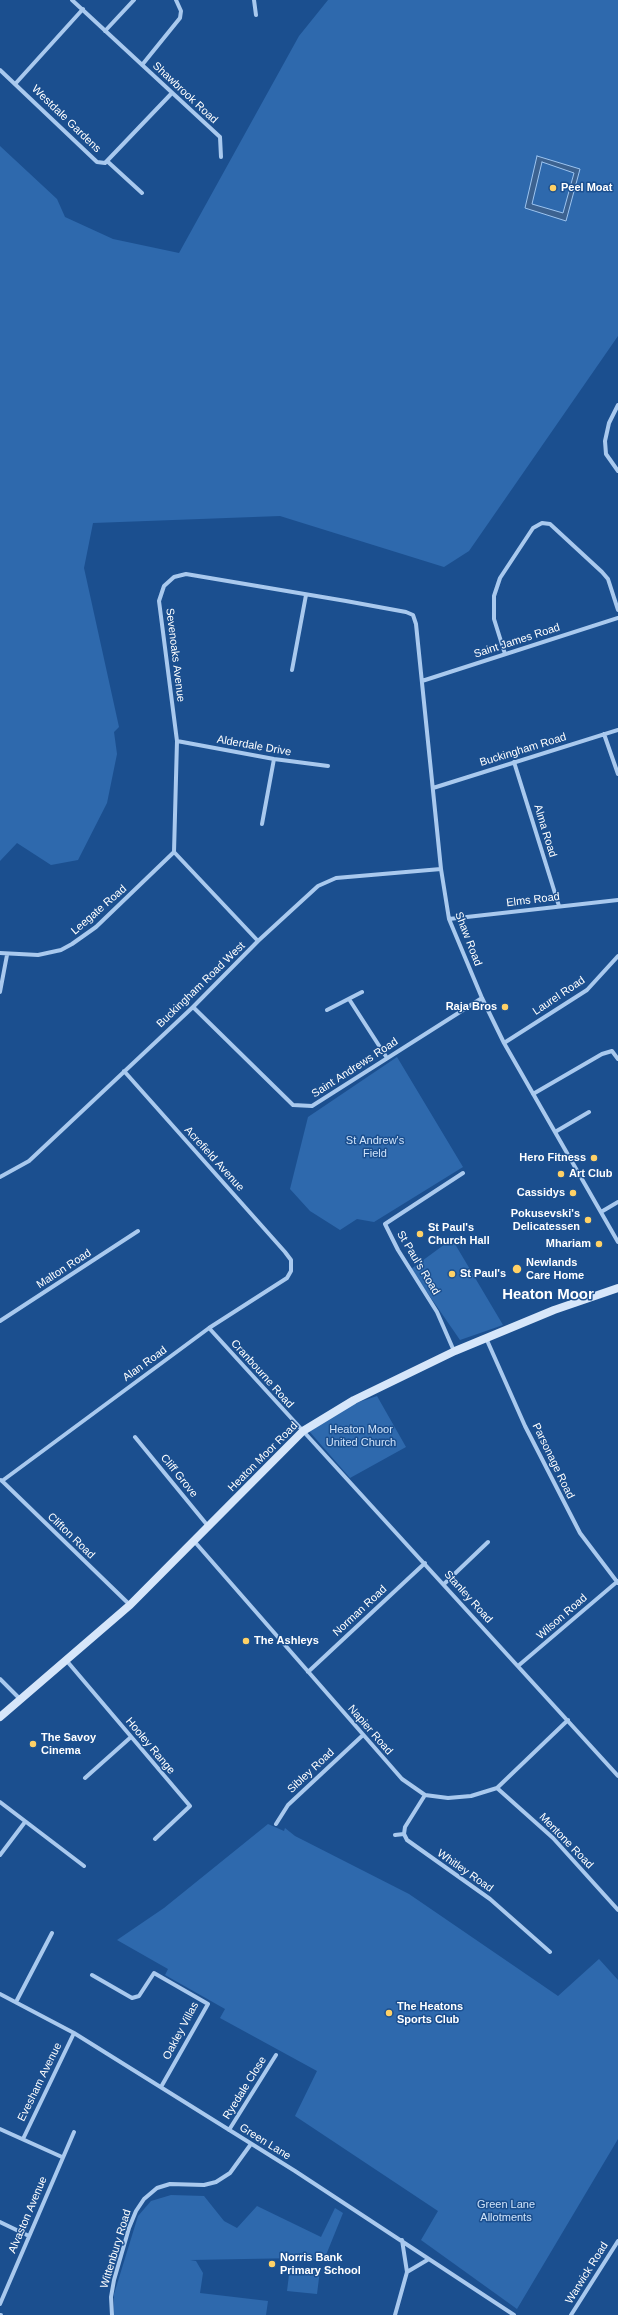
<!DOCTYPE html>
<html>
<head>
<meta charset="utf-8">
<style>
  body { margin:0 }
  canvas { display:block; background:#1b4f8f }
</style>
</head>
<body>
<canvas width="618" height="2315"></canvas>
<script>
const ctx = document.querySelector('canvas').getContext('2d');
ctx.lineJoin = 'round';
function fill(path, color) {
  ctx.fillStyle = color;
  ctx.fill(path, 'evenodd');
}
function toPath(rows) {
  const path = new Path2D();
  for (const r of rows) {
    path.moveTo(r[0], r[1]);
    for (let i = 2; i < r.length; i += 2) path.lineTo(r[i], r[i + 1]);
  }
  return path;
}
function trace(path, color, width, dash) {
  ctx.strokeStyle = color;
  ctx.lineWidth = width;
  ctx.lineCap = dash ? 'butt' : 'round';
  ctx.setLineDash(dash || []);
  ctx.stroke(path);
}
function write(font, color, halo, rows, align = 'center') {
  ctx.font = font + ' Helvetica,sans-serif';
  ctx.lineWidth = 3;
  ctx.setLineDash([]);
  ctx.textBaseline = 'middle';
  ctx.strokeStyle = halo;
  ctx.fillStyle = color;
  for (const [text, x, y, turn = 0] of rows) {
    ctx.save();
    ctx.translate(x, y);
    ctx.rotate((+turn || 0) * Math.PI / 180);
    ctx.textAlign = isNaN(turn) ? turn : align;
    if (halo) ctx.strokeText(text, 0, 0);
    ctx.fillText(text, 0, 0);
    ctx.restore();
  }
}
const green = toPath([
  [328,0,618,0,618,336,469,551,444,567,280,516,93,523,84,568,119,727,114,732,117,754,107,803,78,860,51,865,17,843,0,861,0,146,57,199,65,217,113,239,179,253,299,36],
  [397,1057,463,1167,374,1222,357,1219,340,1230,310,1211,290,1189,308,1117],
  [452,1239,503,1325,460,1340,411,1269],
  [377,1396,406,1447,350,1478,309,1431,353,1404],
  [268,1824,284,1831,285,1828,295,1836,409,1894,558,1996,599,1959,618,1980,618,2139,517,2309,421,2240,438,2211,295,2116,317,2071,220,2018,225,2009,165,1975,168,1969,117,1940,164,1908],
  [171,2195,204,2196,224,2221,237,2228,257,2206,321,2237,335,2208,343,2213,324,2260,299,2258,190,2260,196,2261,203,2273,200,2293,268,2301,266,2315,114,2315,114,2294,138,2216,151,2201],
  [290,2267,320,2270,317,2294,287,2291]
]);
const water = toPath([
  [537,156,580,169,566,221,525,208,537,156],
  [542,162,574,173,563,213,532,204,542,162]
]);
const street = toPath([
  [72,0,220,137,221,157],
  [254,0,256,15],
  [105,31,134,0],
  [142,65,180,18,181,11,176,0],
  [0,70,97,162,105,163,171,94],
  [16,83,83,9],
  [107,161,142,193],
  [618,405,609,423,605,441,606,454,618,471],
  [505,654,494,619,494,596,500,578,533,528,542,523,550,524,602,572,608,579,618,610],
  [292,670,306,595],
  [422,681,618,618],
  [604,734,618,774],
  [177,741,274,759,328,766],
  [514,762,559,906],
  [433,788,618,730],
  [262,824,274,759],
  [449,919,618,900],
  [258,941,174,852,177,741,159,601,164,586,174,577,186,574,346,601,406,612,413,615,416,624,441,869,449,919,482,998,504,1043,618,1242],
  [0,953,38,955,61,950,72,944,96,927,174,852],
  [0,992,7,955],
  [349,999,387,1058],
  [193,1007,293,1105,312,1106,482,998],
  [327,1010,362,992],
  [504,1043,587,990,618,956],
  [533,1094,602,1054,612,1051,618,1059],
  [555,1132,589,1112],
  [0,1177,29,1161,193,1007,258,941,318,886,336,878,441,869],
  [601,1212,618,1202],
  [0,1321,138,1231],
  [209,1328,618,1776],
  [486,1338,525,1426,580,1533,618,1583],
  [454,1351,437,1312,398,1250,385,1224,463,1173],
  [135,1437,208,1526],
  [1,1480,130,1605],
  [2,1481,209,1328,287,1278,291,1271,291,1260,285,1252,124,1071],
  [194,1541,402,1779,425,1795,448,1798,471,1796,497,1788,568,1720],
  [444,1584,488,1542],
  [66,1660,190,1806,155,1839],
  [518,1666,618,1581],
  [308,1672,425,1563],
  [0,1679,20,1699],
  [85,1778,131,1737],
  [497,1788,553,1838,618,1910],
  [425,1795,405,1827,404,1834,407,1840,490,1899,550,1952],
  [0,1802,84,1866],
  [276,1824,288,1805,363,1735],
  [395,1835,404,1834],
  [0,1855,25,1822],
  [92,1975,132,1998,139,1996,154,1973,208,2004,161,2087],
  [0,1994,74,2033,295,2171,514,2315],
  [16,2002,52,1933],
  [0,2129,62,2157],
  [229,2130,276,2055],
  [23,2139,74,2033],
  [0,2222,29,2236],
  [407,2272,429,2259],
  [0,2304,74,2132],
  [0,2315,1,2315],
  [112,2315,111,2297,114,2280,129,2228,136,2211,144,2199,157,2188,170,2184,204,2185,216,2182,230,2173,251,2144],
  [395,2315,407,2272,402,2240],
  [571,2315,618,2241]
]);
const secondary = toPath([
  [0,1717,130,1605,303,1431,354,1400,455,1351,554,1310,618,1288]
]);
const markers = [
  [553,188,4,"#ffd166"],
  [505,1007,4,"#ffd166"],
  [594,1158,4,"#ffd166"],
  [561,1174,4,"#ffd166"],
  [573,1193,4,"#ffd166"],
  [588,1220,4,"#ffd166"],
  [420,1234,4,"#ffd166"],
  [599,1244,4,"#ffd166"],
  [517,1269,5,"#ffd166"],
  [452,1274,4,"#ffd166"],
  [246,1641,4,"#ffd166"],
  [33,1744,4,"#ffd166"],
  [389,2013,4,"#ffd166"],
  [272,2264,4,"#ffd166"]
];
const streetNames = [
  ["Shawbrook Road",185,93,43],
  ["Westdale Gardens",66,119,44],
  ["Saint James Road",517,641,-18],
  ["Sevenoaks Avenue",175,655,83],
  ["Alderdale Drive",254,746,10],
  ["Buckingham Road",523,750,-17],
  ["Alma Road",545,831,73],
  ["Elms Road",533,900,-7],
  ["Leegate Road",99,910,-41],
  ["Shaw Road",468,939,69],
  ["Buckingham Road West",201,985,-44],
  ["Laurel Road",559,996,-34],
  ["Saint Andrews Road",355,1068,-33],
  ["Acrefield Avenue",214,1159,48],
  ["St Paul's Road",418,1263,59],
  ["Malton Road",64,1269,-33],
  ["Alan Road",145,1364,-36],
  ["Cranbourne Road",262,1374,48],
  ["Heaton Moor Road",263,1457,-45],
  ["Parsonage Road",553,1461,64],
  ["Cliff Grove",179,1476,51],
  ["Clifton Road",71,1536,44],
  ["Stanley Road",468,1597,48],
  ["Norman Road",360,1611,-43],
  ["Wilson Road",562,1617,-41],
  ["Napier Road",370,1730,49],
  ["Hooley Range",150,1746,50],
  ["Sibley Road",311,1771,-43],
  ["Mentone Road",566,1841,46],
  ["Whitley Road",465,1871,35],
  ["Oakley Villas",181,2031,-62],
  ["Evesham Avenue",40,2082,-64],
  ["Ryedale Close",245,2088,-58],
  ["Green Lane",265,2142,32],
  ["Alvaston Avenue",28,2215,-67],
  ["Wittenbury Road",116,2249,-73],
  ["Warwick Road",587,2273,-58]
];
const poiNames = [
  ["Peel Moat",561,188],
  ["Raja Bros",497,1007,"right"],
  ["Hero Fitness",586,1158,"right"],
  ["Art Club",569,1174],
  ["Cassidys",565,1193,"right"],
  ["Pokusevski's",580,1214,"right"],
  ["Delicatessen",580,1227,"right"],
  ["St Paul's",428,1228],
  ["Church Hall",428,1241],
  ["Mhariam",591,1244,"right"],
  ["Newlands",526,1263],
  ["Care Home",526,1276],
  ["St Paul's",460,1274],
  ["The Ashleys",254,1641],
  ["The Savoy",41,1738],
  ["Cinema",41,1751],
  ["The Heatons",397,2007],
  ["Sports Club",397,2020],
  ["Norris Bank",280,2258],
  ["Primary School",280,2271]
];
const parkNames = [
  ["St Andrew's",375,1141],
  ["Field",375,1154],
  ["Heaton Moor",361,1430],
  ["United Church",361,1443],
  ["Green Lane",506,2205],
  ["Allotments",506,2218]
];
const districtNames = [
  ["Heaton Moor",548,1295]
];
fill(green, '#2e69ad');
fill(water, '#3c6290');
trace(water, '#9cc4f0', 1);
trace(street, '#a9c9ee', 4);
trace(secondary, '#d6e6fa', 8);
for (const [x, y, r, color] of markers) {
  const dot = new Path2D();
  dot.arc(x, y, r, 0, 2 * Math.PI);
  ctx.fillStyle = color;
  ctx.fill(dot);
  trace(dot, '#1b4f8f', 1.5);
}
write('11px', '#fff', '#1b4f8f', streetNames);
write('bold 11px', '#fff', '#1b4f8f', poiNames, 'left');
write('11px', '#cfe3fa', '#1b4f8f', parkNames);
write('bold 15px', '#fff', '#1b4f8f', districtNames);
</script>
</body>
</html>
